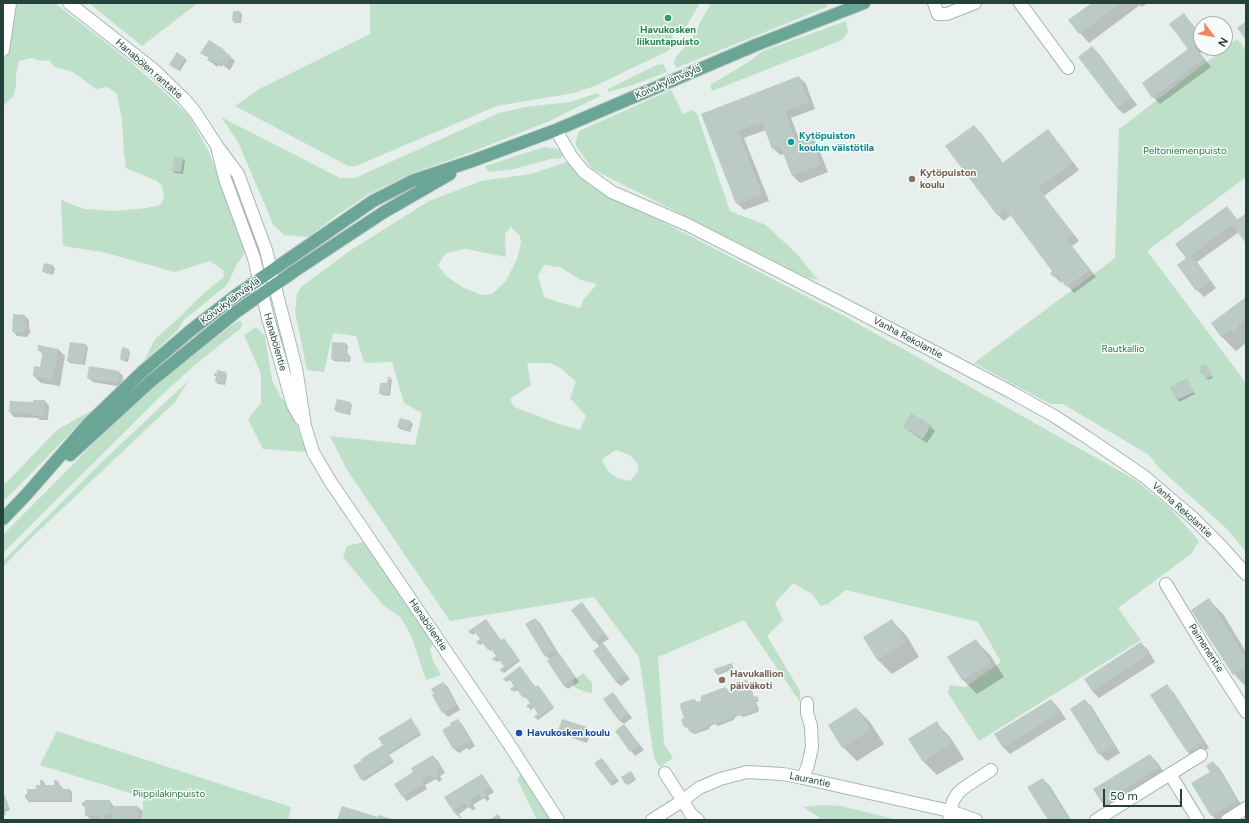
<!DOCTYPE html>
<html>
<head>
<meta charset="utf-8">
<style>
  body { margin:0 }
  #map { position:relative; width:1249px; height:823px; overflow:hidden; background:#e6efeb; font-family:Figtree,sans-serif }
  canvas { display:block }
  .frame { position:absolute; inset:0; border:4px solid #24423a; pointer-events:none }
  .north { position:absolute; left:1193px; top:16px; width:40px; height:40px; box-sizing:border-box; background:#f7fbf9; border:1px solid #a3b1ad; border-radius:50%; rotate:122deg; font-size:11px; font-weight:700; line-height:16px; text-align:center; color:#24423a }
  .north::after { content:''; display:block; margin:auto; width:14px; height:18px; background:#f4845f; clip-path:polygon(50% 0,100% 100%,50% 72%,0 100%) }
  .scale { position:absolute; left:1103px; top:789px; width:79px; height:18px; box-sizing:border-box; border:2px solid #24423a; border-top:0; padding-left:5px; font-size:12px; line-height:14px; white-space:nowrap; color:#24423a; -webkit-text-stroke:3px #f7fbf9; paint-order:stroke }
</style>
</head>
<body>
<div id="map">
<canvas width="1249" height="823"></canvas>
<div class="frame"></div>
<div class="north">N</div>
<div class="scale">50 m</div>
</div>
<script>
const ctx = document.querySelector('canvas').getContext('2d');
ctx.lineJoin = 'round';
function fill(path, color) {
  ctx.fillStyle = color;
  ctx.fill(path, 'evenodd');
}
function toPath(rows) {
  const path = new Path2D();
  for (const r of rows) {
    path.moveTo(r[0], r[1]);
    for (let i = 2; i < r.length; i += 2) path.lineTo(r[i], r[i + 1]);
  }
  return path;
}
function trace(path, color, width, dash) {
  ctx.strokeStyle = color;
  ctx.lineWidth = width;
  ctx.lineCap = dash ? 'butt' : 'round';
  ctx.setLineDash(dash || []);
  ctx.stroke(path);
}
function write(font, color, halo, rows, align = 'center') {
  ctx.font = font + ' Figtree,sans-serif';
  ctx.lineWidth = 3;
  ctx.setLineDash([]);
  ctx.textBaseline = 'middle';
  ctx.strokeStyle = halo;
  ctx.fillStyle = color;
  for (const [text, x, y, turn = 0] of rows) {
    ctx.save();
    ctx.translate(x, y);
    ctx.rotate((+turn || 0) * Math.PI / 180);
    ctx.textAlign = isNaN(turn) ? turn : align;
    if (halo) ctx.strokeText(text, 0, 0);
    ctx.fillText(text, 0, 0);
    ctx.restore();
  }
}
const green = toPath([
  [3,3,55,3,129,61,159,87,189,116,208,150,246,251,236,266,227,285,184,320,178,330,144,361,155,339,182,315,205,292,224,277,223,270,210,261,175,272,102,252,63,246,61,200,84,209,116,211,147,208,160,205,164,198,162,186,157,181,126,168,124,153,122,120,117,94,107,87,96,89,73,72,55,67,49,60,41,61,32,58,19,61,16,75,16,87,13,97,3,106],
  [89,3,198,3,142,46],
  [370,3,700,3,682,34,671,33,676,47,595,86,574,93,497,106,356,166,348,166,235,106,259,89,370,34],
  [711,3,828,3,827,7,676,68,674,62,676,57,690,41],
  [846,21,848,32,842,40,712,91,710,85,750,61,763,51],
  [1237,39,1246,50,1246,177,1147,251,1246,383,1246,552,1228,530,1159,468,1149,455,1063,404,1050,404,974,363,1115,258,1119,129],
  [663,64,667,72,633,85,608,92,608,89,657,65],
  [671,90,683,114,692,110,697,114,730,211,766,225,798,255,818,280,806,277,592,169,575,144,579,131],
  [598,93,600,96,552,120,469,153,410,174,369,194,337,215,309,237,284,235,273,224,238,142,221,117,340,178,355,178,499,113,525,107,570,102],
  [544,147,558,149,564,153,564,155,561,158,551,159,510,170,488,172,485,166],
  [567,162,596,187,846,317,1134,479,1171,509,1199,541,1191,554,1118,608,1141,640,979,741,948,693,950,685,965,687,1001,662,978,622,846,590,828,604,821,606,812,594,793,583,775,603,783,620,767,636,800,691,800,702,744,620,658,657,664,744,673,758,660,767,654,758,639,657,594,597,450,621,347,470,330,436,415,445,422,413,404,403,392,362,364,363,356,336,333,333,324,372,307,370,295,312,297,294,301,287,351,250,429,201,481,181,531,174],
  [511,227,520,236,521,243,517,259,506,281,492,294,482,295,464,288,446,276,438,265,446,253,466,249,506,257,505,234],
  [544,265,560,267,581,280,597,284,584,299,580,308,558,302,544,297,538,276],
  [527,363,550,363,562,369,576,382,570,398,586,416,580,430,556,423,541,417,514,407,510,399,531,385],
  [616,450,630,455,637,463,639,470,630,481,617,478,608,471,604,464,602,459],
  [240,320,242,324,241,328,195,365,165,392,3,553,3,535,106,431,166,377,232,325],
  [256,327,265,336,272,380,280,396,290,408,307,452,263,449,248,419,261,403,261,374,244,335],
  [189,380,175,402,26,543,3,567,3,561,106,458],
  [94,409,3,502,3,486,57,430],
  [364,542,433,643,430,649,433,661,441,675,426,680,411,635,400,617,383,605,343,557,347,546],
  [583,673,592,682,592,693,585,692,574,687,573,680],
  [57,731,291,807,288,820,143,820,143,797,40,765],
  [521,774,531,788,550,820,537,820,517,779],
  [820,805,841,806,898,820,821,820,819,817,803,807]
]);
const shadow = toPath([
  [1093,3,1148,3,1142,7,1140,5,1089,43,1080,33],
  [240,12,242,14,241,23,235,23,233,21],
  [1184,14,1201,35,1201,48,1207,48,1200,53,1211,67,1160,104,1153,97,1190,50],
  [1092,47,1099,54,1137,105,1124,114,1117,108],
  [224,51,235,61,230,70,222,65,221,67,218,65,217,67,209,60,213,60,205,55,205,56,202,53],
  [177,54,187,60,180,71,173,67],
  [799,77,806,84,815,109,791,118,799,139,809,135,816,142,828,172,800,183,793,176,784,154,780,155,773,148,766,130,744,138,769,201,744,210,737,203,703,115],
  [974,126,981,133,1003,163,1048,130,1054,137,1079,170,1044,196,1079,241,1072,246,1096,277,1074,293,1063,281,1061,283,1054,276,1053,272,1011,215,1004,221,997,214],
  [183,159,185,161,183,174,175,173,173,171],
  [1227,208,1238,220,1246,242,1239,232,1197,262,1216,288,1204,297,1197,290,1187,259],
  [53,266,55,268,53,275,45,273,43,271],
  [1246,298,1246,343,1236,351,1222,337,1212,323],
  [25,316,29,320,29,328,30,330,30,334,28,334,28,337,17,336,13,331],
  [71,343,86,345,88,347,85,365,70,363,68,361],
  [333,343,346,344,348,346,347,355,351,357,350,362,334,361,332,359],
  [58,349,65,356,60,386,41,383,34,376,41,368,43,355,39,350],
  [128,350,130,352,128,362,123,361,121,359],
  [1206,365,1213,378,1208,380,1202,373],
  [119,372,123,376,122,387,93,382,88,378],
  [225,373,227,375,225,385,218,384,216,382,217,377,215,375],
  [390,378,392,380,390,396,382,395,381,393,388,384],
  [1187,380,1195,394,1179,402,1172,388],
  [45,401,49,406,48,420,40,420,38,418,14,417,10,412,34,403],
  [350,403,352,405,350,415,337,412,335,410],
  [911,415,930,426,935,431,927,443,909,431,904,427],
  [411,422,413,424,410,432,400,429,398,427],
  [1209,600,1223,614,1246,652,1246,687,1234,674],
  [586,608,609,639,602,643,630,679,621,686,616,682,600,647,595,641],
  [535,619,540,623,559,654,563,659,579,682,568,689,563,685,550,660,546,656],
  [486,620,501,641,505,641,520,661,504,673,501,670,505,667,500,660,497,662,494,659,497,656,492,649,490,651,484,643,480,645,477,642,481,639,476,632,473,635,470,632],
  [892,621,906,635,919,657,892,674,878,660,864,637],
  [976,641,990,655,1004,677,977,694,963,680,949,657],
  [1141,643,1148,650,1155,662,1099,698,1092,691,1085,679],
  [731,664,734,669,718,675,716,673,715,670],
  [522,669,536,688,540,688,554,708,538,720,535,717,539,714,534,707,531,710,529,708,528,706,532,704,527,696,524,698,518,690,514,692,513,690,515,686,510,679,507,682,504,679],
  [747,682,750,684,754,698,756,697,759,701,756,702,759,709,758,712,743,717,740,715,735,717,734,720,718,726,715,724,710,726,709,729,695,734,692,733,688,727,686,728,684,726,682,720,685,719,695,701,697,703,729,692],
  [443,683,448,687,460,710,448,717,443,712,433,696],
  [1167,686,1174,693,1209,748,1194,758,1187,751],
  [613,693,632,718,624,724,619,720],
  [1051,700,1058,707,1066,719,1010,754,1003,747],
  [1085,700,1092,707,1120,753,1107,761,1100,754],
  [856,708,870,722,884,744,857,761,843,747],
  [411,719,421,735,389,755,394,762,364,781,362,779,384,746],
  [458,720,462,724,475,746,469,750,467,748,459,753,454,749,444,731,453,725],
  [936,723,950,737,964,759,937,775,923,761],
  [624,725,644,750,635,756,616,731],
  [586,728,591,733,587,743,564,735,559,730],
  [1150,755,1157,762,1165,774,1109,809,1102,802],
  [433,756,438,761,445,773,440,776,442,780,439,782,436,779,425,785,427,789,407,801,403,797,414,773],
  [604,761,619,781,612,786,596,764],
  [1213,762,1220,769,1243,808,1222,820,1216,820,1212,815,1211,772],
  [633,774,636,780,628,785,626,783],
  [482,775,494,792,488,796,490,799,487,801,484,798,473,805,476,809,472,810,469,807,459,814,461,818,460,818,456,814,445,798],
  [1043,779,1050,786,1071,820,1049,820],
  [43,781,45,783,45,786,55,786,57,781,59,783,59,786,63,788,62,790,70,790,72,792,72,802,29,802,26,798,37,790,41,786],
  [3,794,5,796,10,810,5,812,6,815,4,815,3,814],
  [110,801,114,807,138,807,143,811,142,820,91,820,86,815,86,809,83,805]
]);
const building = toPath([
  [1092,3,1121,3,1079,34,1068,20],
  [233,11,240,11,239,22,232,21],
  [1184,13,1201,37,1201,41,1194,46,1204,59,1152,98,1142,83,1188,49,1169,24],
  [1246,21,1246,40,1237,28],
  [209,40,225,50,224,51,231,56,225,66,217,62,216,63,213,61,212,63,207,60,209,58,200,53],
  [1092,46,1131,97,1117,108,1078,57],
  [177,52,185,58,178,70,169,65],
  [799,76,809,102,785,111,795,139,809,134,821,165,792,176,780,146,772,149,762,122,738,131,762,194,736,204,701,114],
  [974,125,1002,163,1048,129,1073,163,1038,188,1073,234,1066,238,1090,270,1066,287,1057,274,1053,277,1050,273,1052,271,1005,208,997,215,945,146],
  [174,157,183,158,181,172,172,171],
  [1227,206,1237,220,1246,213,1246,243,1232,225,1191,255,1210,281,1196,291,1177,265,1186,258,1175,244],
  [44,263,53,265,51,274,42,271],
  [1246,297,1246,319,1237,326,1239,328,1233,332,1232,329,1221,337,1211,323],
  [13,314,25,315,24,324,26,324,26,330,24,329,24,333,12,332],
  [70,342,86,344,83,364,67,361],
  [332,342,346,343,346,353,349,354,349,361,331,359],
  [38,345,58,349,53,379,33,376,34,366,40,367,43,351,38,351],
  [122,347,129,349,127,361,120,359],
  [1206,364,1212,376,1205,378,1203,373,1201,374,1199,370,1201,369,1200,367],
  [89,366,119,371,118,383,87,378],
  [217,370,226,372,223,384,215,382,216,376,214,376,214,373,217,373],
  [388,377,390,377,389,394,379,394,380,383,387,383],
  [1187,378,1194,392,1176,400,1170,387,1177,384,1176,383],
  [337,399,351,402,348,414,334,410],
  [33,400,45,400,44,416,34,416,34,414,9,412,10,401,33,402],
  [911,413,931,425,923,439,903,427],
  [400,418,411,421,408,430,397,427],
  [1209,598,1246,659,1246,667,1233,675,1191,610],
  [582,602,605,634,594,642,571,610],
  [535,618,555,650,545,657,525,624],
  [486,619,501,640,504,638,519,659,501,672,500,669,504,667,498,658,494,661,492,659,496,656,490,648,488,650,481,641,478,644,476,642,480,639,474,631,470,634,468,631],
  [892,619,906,642,877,660,863,637],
  [976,639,991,663,962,680,947,657],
  [1141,642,1149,655,1092,691,1084,679],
  [603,643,626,674,616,682,593,651],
  [559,653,575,677,563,685,547,661],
  [732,663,733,667,715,673,714,669],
  [520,666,535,687,538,685,553,706,536,719,534,716,538,714,532,705,528,708,526,706,530,703,524,695,522,697,516,688,512,691,510,689,514,686,508,678,504,681,503,679],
  [746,680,748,681,754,697,757,696,758,700,755,700,757,707,756,710,741,716,737,714,733,715,732,718,716,724,713,723,708,724,707,727,692,733,689,731,687,725,683,726,681,719,684,718,680,706,681,703,693,699,696,700,696,702,701,701,701,696,725,687,729,691,733,689,734,684],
  [443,682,457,705,442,713,432,695,434,694,431,689],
  [1167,684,1203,741,1187,752,1150,695],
  [613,692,628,713,619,721,603,699],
  [1051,699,1060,712,1003,748,994,734],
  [1085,699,1114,745,1099,755,1070,709],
  [856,707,870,730,842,748,828,725],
  [411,718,420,732,388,753,392,760,361,780,353,766,362,760,361,759,383,745,378,738],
  [458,719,471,742,464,746,463,744,453,749,442,730,451,725,450,723],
  [562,719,587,727,583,739,558,731],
  [937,721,951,744,923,762,908,739],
  [624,724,640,745,630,752,615,731],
  [1150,754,1159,767,1102,803,1093,789],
  [433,755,441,768,436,771,438,775,434,778,431,774,421,780,424,784,402,797,394,784,413,772,411,768],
  [602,758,617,779,610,784,594,763],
  [1213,761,1237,800,1211,816,1191,783,1210,772,1206,766],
  [631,771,635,778,625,784,621,777],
  [482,774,491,787,484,791,487,795,482,798,479,794,470,800,472,804,467,807,465,803,455,809,458,813,455,814,444,797],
  [1043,778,1069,820,1048,820,1027,787],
  [40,780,43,780,43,785,54,785,54,780,57,780,57,785,61,785,61,789,70,789,70,800,26,800,26,798,25,798,25,794,27,794,27,789,36,789,36,785,40,785],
  [3,792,9,808,4,810,5,813,3,813],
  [85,800,110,800,110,809,113,809,113,806,138,806,138,820,113,820,113,813,110,813,110,815,104,816,104,820,98,820,98,815,85,816,85,806,82,806,82,802,85,802],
  [342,806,378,817,379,815,395,820,337,820],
  [498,814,502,820,489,820]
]);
const minor = toPath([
  [934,3,938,14,947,14,975,3],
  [1020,3,1068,68],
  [3,50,10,3],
  [556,130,571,156,584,172,612,192,686,224,845,305,1011,392,1054,416,1088,438,1145,477,1193,518,1220,545,1246,574],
  [1166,584,1206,650,1246,712],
  [665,773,691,814,698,820],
  [1170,774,1198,820],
  [803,778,808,765,812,747,811,726,807,713,807,703],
  [949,820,953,801,958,793,965,787,991,770],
  [1096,820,1201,755],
  [1227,820,1246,808]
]);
const tertiary = toPath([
  [69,3,154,70,184,99,195,112,217,146,238,174,266,250,271,271],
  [218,151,225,179,254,258,259,279],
  [652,820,682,801,699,788,720,779,747,772,783,774,803,778,950,811,976,820]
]);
const secondary = toPath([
  [271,271,296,368,305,426,313,452,330,481,507,741,558,820],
  [259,279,268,318,293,405,301,419]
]);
const primary = toPath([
  [70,455,151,381,236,312,296,270,384,212,450,174],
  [3,519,26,495,89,423,142,372,190,331,235,296,373,201,412,181,472,161,556,130,756,45,864,3]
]);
const markers = [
  [668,18,4,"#2e9e5b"],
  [791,142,4,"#0f9aa8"],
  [912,179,4,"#8d6e63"],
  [722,680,4,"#8d6e63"],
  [519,733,4,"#1a4fb4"]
];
const leisureNames = [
  ["Havukosken",668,30],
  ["liikuntapuisto",668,42]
];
const streetNames = [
  ["Hanabölen rantatie",149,69,41],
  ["Koivukylänväylä",668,82,-24],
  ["Koivukylänväylä",230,301,-37],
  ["Vanha Rekolantie",908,338,28],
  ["Hanabölentie",275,342,74],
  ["Vanha Rekolantie",1182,510,42],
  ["Hanabölentie",428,625,56],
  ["Paimenentie",1206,648,57],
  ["Laurantie",810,780,12]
];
const cultureNames = [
  ["Kytöpuiston",799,136],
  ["koulun väistötila",799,148]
];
const parkNames = [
  ["Peltoniemenpuisto",1185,151],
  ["Rautkallio",1123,349],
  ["Piippilakinpuisto",169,794]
];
const educationNames = [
  ["Kytöpuiston",920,173],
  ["koulu",920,185],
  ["Havukallion",730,674],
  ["päiväkoti",730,686]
];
const transitNames = [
  ["Havukosken koulu",527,733]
];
fill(green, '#bfe0c8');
fill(shadow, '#0003');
fill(building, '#bbcac4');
trace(minor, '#a8b8b2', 14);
trace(tertiary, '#a8b8b2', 14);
trace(secondary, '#a4bbb3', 14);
trace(primary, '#c2cac8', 14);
trace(minor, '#fff', 12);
trace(tertiary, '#fff', 12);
trace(secondary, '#fff', 12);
trace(primary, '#6aa596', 12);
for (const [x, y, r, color] of markers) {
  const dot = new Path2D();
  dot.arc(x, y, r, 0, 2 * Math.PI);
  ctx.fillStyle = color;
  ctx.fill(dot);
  trace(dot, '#f7fbf9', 1.5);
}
write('bold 10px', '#27864d', '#f7fbf9', leisureNames);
write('10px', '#24423a', '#f7fbf9', streetNames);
write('bold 10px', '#0d838f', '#f7fbf9', cultureNames, 'left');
write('10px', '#2d7a4b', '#f7fbf9', parkNames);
write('bold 10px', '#785e54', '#f7fbf9', educationNames, 'left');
write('bold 10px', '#164399', '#f7fbf9', transitNames, 'left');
</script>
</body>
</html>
